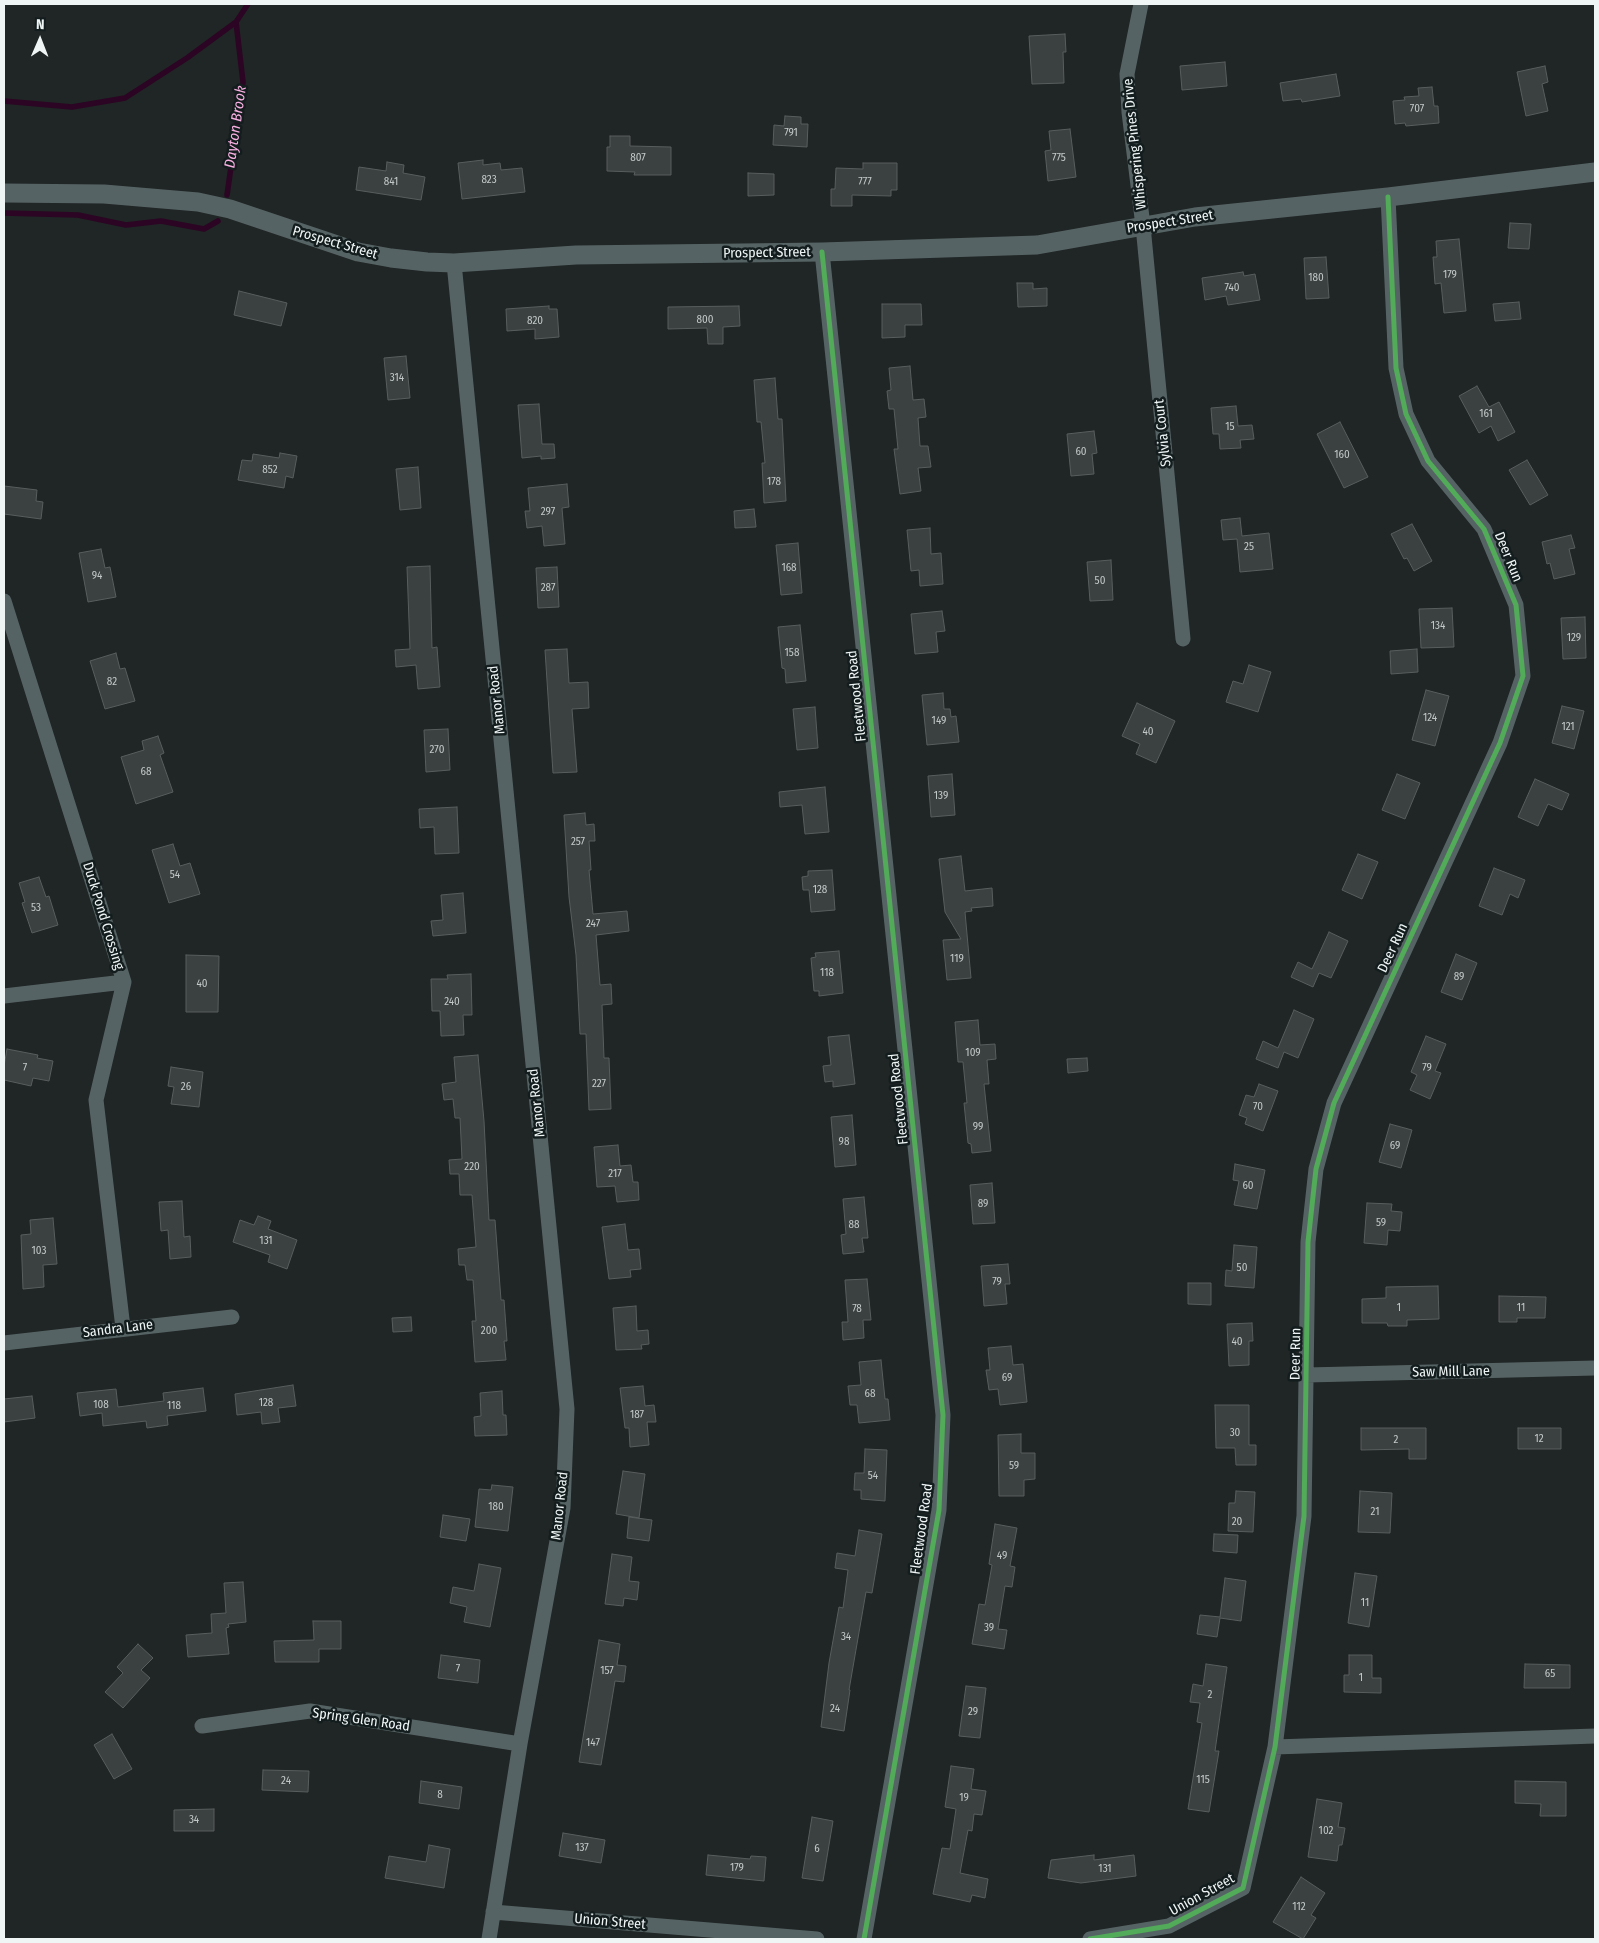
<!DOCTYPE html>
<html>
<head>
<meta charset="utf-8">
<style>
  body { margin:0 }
  #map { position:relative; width:1599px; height:1943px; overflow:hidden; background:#202525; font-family:"Fira Sans Condensed",sans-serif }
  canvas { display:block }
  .frame { position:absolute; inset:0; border:5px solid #eff5f5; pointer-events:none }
  .north { position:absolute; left:15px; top:15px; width:50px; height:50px; -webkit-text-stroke:4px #141d1e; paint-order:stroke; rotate:1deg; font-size:14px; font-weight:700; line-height:20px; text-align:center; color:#eff5f5 }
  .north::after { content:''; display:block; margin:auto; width:18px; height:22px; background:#eff5f5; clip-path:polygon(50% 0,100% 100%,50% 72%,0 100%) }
</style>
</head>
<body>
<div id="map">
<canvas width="1599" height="1943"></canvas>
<div class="frame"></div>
<div class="north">N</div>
</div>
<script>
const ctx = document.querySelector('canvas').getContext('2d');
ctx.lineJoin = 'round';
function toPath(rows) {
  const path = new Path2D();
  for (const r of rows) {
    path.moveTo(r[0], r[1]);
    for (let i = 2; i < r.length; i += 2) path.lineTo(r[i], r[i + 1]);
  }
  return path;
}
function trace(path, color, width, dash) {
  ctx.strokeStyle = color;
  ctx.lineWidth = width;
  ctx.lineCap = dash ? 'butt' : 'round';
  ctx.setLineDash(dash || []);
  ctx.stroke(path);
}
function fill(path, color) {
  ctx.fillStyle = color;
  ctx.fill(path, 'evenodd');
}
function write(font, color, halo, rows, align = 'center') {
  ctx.font = font + ' "Fira Sans Condensed",sans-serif';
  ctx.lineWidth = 5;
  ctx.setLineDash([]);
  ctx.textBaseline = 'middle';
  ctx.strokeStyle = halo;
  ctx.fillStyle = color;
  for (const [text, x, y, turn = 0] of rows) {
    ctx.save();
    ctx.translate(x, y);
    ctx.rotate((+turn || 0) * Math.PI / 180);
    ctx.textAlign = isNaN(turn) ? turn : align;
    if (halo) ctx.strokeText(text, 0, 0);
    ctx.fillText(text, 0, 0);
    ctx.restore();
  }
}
const stream = toPath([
  [4,101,72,107,125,98,187,58,236,22],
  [227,195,243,82,236,22,248,4],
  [4,213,78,215,126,225,161,221,204,229,218,221]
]);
const building = toPath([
  [1065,34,1066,52,1063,52,1064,83,1032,84,1029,36,1065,34],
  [1225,62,1227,86,1182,90,1180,66,1225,62],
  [1545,66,1548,82,1542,84,1548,111,1526,116,1517,72,1545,66],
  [1336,74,1340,96,1302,102,1301,99,1283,101,1280,83,1336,74],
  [1432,87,1434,106,1438,106,1439,123,1406,126,1405,123,1395,124,1393,101,1405,100,1404,97,1419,96,1418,88,1432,87],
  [785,116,801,117,801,124,808,124,807,147,773,145,774,125,784,126,785,116],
  [1070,129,1076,177,1048,181,1045,151,1051,150,1049,131,1070,129],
  [610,136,630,136,630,146,671,147,671,175,634,175,635,172,607,171,607,147,610,147,610,136],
  [483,160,483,165,500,163,501,170,522,168,525,192,462,199,458,163,483,160],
  [387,162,404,165,403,173,425,177,421,200,356,190,359,167,386,171,387,162],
  [863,163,897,163,897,190,891,190,891,196,852,195,852,206,831,206,831,189,835,189,836,168,863,169,863,163],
  [748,173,774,174,774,195,748,196,748,173],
  [1510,223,1531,224,1529,249,1508,248,1510,223],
  [1459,239,1466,311,1444,313,1441,283,1435,284,1433,257,1437,257,1436,241,1459,239],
  [1326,257,1329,298,1306,299,1304,258,1326,257],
  [1243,272,1244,276,1255,274,1260,300,1228,305,1226,296,1205,300,1202,278,1243,272],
  [1017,283,1033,283,1033,289,1047,288,1047,306,1018,307,1017,283],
  [239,291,287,303,281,326,234,315,239,291],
  [1519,302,1521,319,1495,321,1493,304,1519,302],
  [882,304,921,304,922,325,905,325,905,337,882,338,882,304],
  [549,306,549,309,557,309,559,337,535,339,535,329,507,331,506,309,549,306],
  [739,306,740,326,723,327,723,344,708,344,707,328,668,329,668,307,739,306],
  [406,356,410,398,388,400,384,358,406,356],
  [910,366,913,400,924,399,926,417,918,418,920,446,928,446,931,467,918,468,921,491,900,494,894,449,898,449,894,409,889,409,887,391,891,390,889,368,910,366],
  [775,378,778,419,782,419,786,501,764,503,762,463,765,463,761,422,757,422,754,380,775,378],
  [1477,386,1489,407,1499,402,1515,432,1498,441,1491,426,1479,433,1459,396,1477,386],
  [539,404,542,444,554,444,555,458,541,459,541,456,522,458,518,405,539,404],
  [1236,406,1238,426,1252,425,1254,439,1240,440,1241,448,1220,449,1219,434,1213,434,1211,408,1236,406],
  [1340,422,1368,477,1344,488,1317,434,1340,422],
  [1094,431,1097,453,1092,454,1094,474,1071,476,1067,434,1094,431],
  [280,453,297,456,293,478,286,476,284,488,238,480,242,460,252,461,253,454,279,458,280,453],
  [1527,460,1548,495,1530,505,1509,470,1527,460],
  [418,467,421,508,400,510,396,469,418,467],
  [567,484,569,507,562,508,565,544,544,546,542,526,527,528,525,511,530,511,528,488,567,484],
  [4,486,37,490,36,501,43,502,41,519,4,514,4,486],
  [754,509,756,527,735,528,734,511,754,509],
  [1240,518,1242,536,1269,533,1273,569,1240,572,1237,539,1223,540,1221,520,1240,518],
  [1412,524,1432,561,1414,571,1407,558,1404,559,1391,534,1412,524],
  [930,528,931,554,941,553,943,584,920,586,919,570,911,571,907,530,930,528],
  [1571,535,1575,548,1569,549,1575,574,1554,579,1550,563,1547,564,1542,542,1571,535],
  [798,543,802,593,781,595,776,545,798,543],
  [101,549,105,568,110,567,116,597,88,602,79,553,101,549],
  [1111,560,1113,600,1090,601,1087,562,1111,560],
  [430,566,432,648,437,647,440,687,418,689,416,665,396,667,395,650,410,649,407,567,430,566],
  [557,567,559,607,538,608,536,568,557,567],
  [1452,608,1454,647,1421,648,1419,609,1452,608],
  [942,611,945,631,936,632,938,652,915,654,911,614,942,611],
  [1585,617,1586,658,1563,659,1561,618,1585,617],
  [800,625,806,681,786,683,785,669,782,668,778,627,800,625],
  [567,649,569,683,588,682,589,708,572,709,577,772,553,773,545,650,567,649],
  [1417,649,1418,672,1391,674,1390,651,1417,649],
  [116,653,120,669,125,668,135,701,105,709,90,661,116,653],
  [1249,665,1271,672,1258,712,1226,702,1233,681,1243,684,1249,665],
  [1426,690,1449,696,1435,746,1412,740,1426,690],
  [943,693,944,709,950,709,951,717,956,716,959,742,927,745,922,695,943,693],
  [1137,703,1175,721,1156,763,1136,754,1140,744,1122,736,1137,703],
  [1562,706,1584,711,1574,749,1552,743,1562,706],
  [815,707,818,748,797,750,793,709,815,707],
  [448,729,450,770,426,772,424,730,448,729],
  [158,736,164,753,160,755,173,792,136,804,121,757,144,750,142,741,158,736],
  [952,774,955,815,931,817,928,776,952,774],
  [1397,774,1420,783,1405,819,1382,810,1397,774],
  [1535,779,1569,794,1562,810,1548,804,1538,826,1518,817,1535,779],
  [825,787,829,832,805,834,802,805,780,807,779,792,825,787],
  [457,807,459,853,435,854,434,827,420,828,419,809,457,807],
  [585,813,586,825,594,824,595,841,589,841,591,870,589,870,593,914,627,911,629,931,596,935,600,985,611,984,612,1004,602,1005,604,1058,609,1058,611,1109,589,1110,586,1034,580,1034,576,955,569,897,564,815,585,813],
  [173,844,180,866,190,863,200,894,169,903,152,850,173,844],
  [1358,854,1378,862,1362,899,1342,890,1358,854],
  [961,856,965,891,992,888,993,906,971,908,972,911,965,912,971,978,947,980,943,940,961,939,945,912,939,859,961,856],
  [1494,868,1525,880,1518,898,1510,894,1502,915,1479,906,1494,868],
  [832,870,835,910,811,912,809,890,803,890,802,877,808,876,808,871,832,870],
  [39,877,46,897,49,896,58,925,32,933,22,903,25,902,19,883,39,877],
  [463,893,466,933,433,936,431,921,443,920,441,895,463,893],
  [1329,932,1348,941,1331,978,1319,973,1313,987,1291,977,1298,962,1312,969,1329,932],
  [839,951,843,993,819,996,819,991,814,991,811,958,816,957,815,953,839,951],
  [1456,954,1477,963,1462,1000,1441,992,1456,954],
  [186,955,219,956,218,1012,186,1012,186,955],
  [471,974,472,1015,463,1015,464,1035,441,1036,440,1011,432,1011,431,979,448,979,447,975,471,974],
  [1294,1010,1314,1019,1298,1058,1284,1052,1278,1068,1256,1059,1263,1041,1278,1048,1294,1010],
  [978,1020,980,1045,995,1044,996,1059,987,1060,989,1084,984,1084,991,1151,972,1153,971,1144,968,1143,964,1103,967,1103,963,1062,958,1062,955,1022,978,1020],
  [849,1035,855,1084,833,1087,833,1081,825,1082,823,1066,831,1065,828,1037,849,1035],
  [1426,1036,1446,1044,1435,1071,1441,1073,1430,1099,1410,1090,1417,1075,1411,1072,1426,1036],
  [7,1049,38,1055,37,1058,53,1061,49,1081,33,1078,31,1086,4,1080,4,1066,7,1049],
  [478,1055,484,1121,489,1220,495,1220,501,1300,504,1300,507,1341,504,1341,506,1360,475,1362,472,1321,476,1321,473,1280,467,1280,465,1265,459,1265,458,1249,476,1247,472,1195,460,1195,459,1174,450,1174,449,1160,462,1159,460,1118,455,1118,453,1099,444,1100,442,1084,456,1082,454,1057,478,1055],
  [1087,1058,1088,1071,1068,1073,1067,1059,1087,1058],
  [171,1067,203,1072,199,1107,171,1104,174,1087,168,1086,171,1067],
  [1259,1084,1278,1091,1263,1131,1245,1124,1247,1118,1239,1115,1246,1095,1254,1097,1259,1084],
  [852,1115,856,1165,835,1167,831,1117,852,1115],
  [1390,1124,1412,1130,1401,1168,1379,1162,1390,1124],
  [618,1145,620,1166,631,1165,633,1182,638,1182,639,1200,617,1202,615,1186,597,1187,594,1147,618,1145],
  [1235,1164,1265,1170,1257,1209,1234,1205,1239,1181,1233,1180,1235,1164],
  [992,1183,995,1223,973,1224,970,1185,992,1183],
  [864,1197,868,1238,862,1238,864,1252,843,1254,841,1235,846,1234,843,1199,864,1197],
  [182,1201,184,1237,190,1236,191,1257,170,1259,168,1230,161,1231,159,1202,182,1201],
  [1367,1203,1392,1204,1391,1211,1402,1212,1400,1231,1388,1230,1387,1245,1364,1243,1367,1203],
  [258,1216,271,1221,268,1229,297,1240,287,1269,268,1262,270,1255,233,1242,240,1220,254,1225,258,1216],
  [53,1218,57,1264,43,1265,44,1287,23,1289,21,1235,31,1234,30,1220,53,1218],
  [625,1224,628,1250,639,1249,641,1269,630,1270,631,1277,609,1279,602,1227,625,1224],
  [1234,1245,1257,1247,1254,1288,1225,1286,1226,1270,1232,1271,1234,1245],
  [1008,1264,1010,1284,1005,1284,1007,1304,984,1306,981,1266,1008,1264],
  [867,1279,871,1320,863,1320,864,1338,843,1340,842,1322,848,1322,845,1280,867,1279],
  [1188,1283,1211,1283,1211,1305,1188,1304,1188,1283],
  [1438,1286,1439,1319,1407,1320,1407,1326,1388,1326,1387,1323,1362,1323,1362,1299,1386,1298,1386,1287,1438,1286],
  [1499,1296,1546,1297,1545,1318,1517,1318,1517,1322,1499,1322,1499,1296],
  [636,1306,637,1331,648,1330,649,1344,641,1345,642,1349,616,1350,613,1308,636,1306],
  [411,1317,412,1331,393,1332,392,1318,411,1317],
  [1252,1323,1253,1341,1249,1341,1249,1365,1229,1366,1227,1324,1252,1323],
  [1011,1346,1013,1365,1023,1364,1027,1402,1000,1405,998,1389,989,1390,986,1370,990,1370,988,1348,1011,1346],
  [881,1360,885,1399,888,1399,890,1420,859,1423,857,1405,850,1405,848,1386,861,1385,859,1362,881,1360],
  [293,1385,296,1406,278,1408,280,1422,262,1424,261,1412,237,1415,235,1394,293,1385],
  [643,1386,645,1406,654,1405,656,1422,647,1422,649,1445,630,1447,629,1428,625,1428,620,1388,643,1386],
  [203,1388,206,1411,167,1416,168,1425,147,1428,146,1421,103,1426,102,1413,80,1416,77,1393,116,1389,118,1407,164,1401,163,1393,203,1388],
  [502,1391,503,1415,506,1415,507,1435,475,1436,474,1417,481,1416,480,1393,502,1391],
  [32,1396,35,1418,4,1422,4,1399,32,1396],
  [1215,1405,1249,1405,1249,1445,1256,1445,1256,1465,1236,1465,1235,1448,1216,1448,1215,1405],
  [1361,1428,1426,1428,1426,1459,1409,1459,1409,1449,1361,1450,1361,1428],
  [1518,1428,1561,1428,1561,1449,1518,1449,1518,1428],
  [1021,1434,1021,1453,1035,1453,1035,1479,1024,1480,1024,1496,999,1496,998,1435,1021,1434],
  [865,1449,887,1450,885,1501,861,1499,861,1490,854,1490,855,1473,864,1473,865,1449],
  [623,1471,645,1474,639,1518,616,1514,623,1471],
  [492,1485,513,1487,508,1531,475,1527,479,1489,491,1490,492,1485],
  [1236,1491,1255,1492,1253,1532,1228,1531,1229,1503,1235,1503,1236,1491],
  [1360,1491,1392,1493,1390,1533,1358,1532,1360,1491],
  [443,1515,470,1519,466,1541,440,1537,443,1515],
  [629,1517,652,1520,649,1541,627,1538,629,1517],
  [995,1524,1017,1528,1010,1566,1015,1567,1012,1587,1005,1586,998,1629,1007,1630,1004,1649,972,1644,979,1604,985,1605,992,1565,989,1564,995,1524],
  [859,1530,882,1534,872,1593,866,1592,849,1690,850,1690,844,1731,821,1727,829,1663,839,1607,843,1608,848,1570,835,1568,837,1553,855,1556,859,1530],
  [1214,1534,1238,1535,1237,1553,1213,1551,1214,1534],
  [612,1554,632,1557,629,1581,639,1582,637,1600,624,1598,623,1606,605,1604,612,1554],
  [479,1564,501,1568,490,1627,464,1622,467,1607,450,1603,453,1587,474,1591,479,1564],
  [1355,1573,1377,1576,1369,1627,1348,1623,1355,1573],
  [1225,1578,1246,1581,1241,1621,1220,1618,1217,1637,1197,1634,1200,1615,1220,1617,1225,1578],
  [243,1582,246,1622,228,1624,229,1627,226,1628,229,1654,188,1657,186,1635,212,1633,211,1614,226,1613,224,1583,243,1582],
  [313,1621,341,1621,341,1649,319,1649,319,1662,275,1662,274,1641,314,1640,313,1621],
  [599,1640,620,1644,617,1665,626,1666,624,1682,615,1681,601,1765,579,1762,599,1640],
  [138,1644,153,1658,141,1670,150,1678,123,1708,105,1692,123,1673,117,1667,138,1644],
  [441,1655,480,1660,478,1683,438,1678,441,1655],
  [1349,1655,1372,1655,1372,1678,1381,1678,1381,1693,1344,1692,1344,1675,1349,1675,1349,1655],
  [1206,1664,1227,1667,1215,1751,1219,1751,1209,1812,1188,1809,1202,1723,1197,1722,1200,1703,1190,1702,1193,1684,1203,1686,1206,1664],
  [1525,1664,1570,1665,1570,1688,1524,1688,1525,1664],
  [966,1686,986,1688,980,1738,959,1736,966,1686],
  [112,1734,132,1769,114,1779,94,1745,112,1734],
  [951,1766,974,1769,971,1789,986,1791,982,1815,974,1814,972,1831,968,1830,960,1873,988,1879,985,1898,972,1895,970,1902,933,1894,942,1848,950,1849,956,1809,945,1807,951,1766],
  [263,1770,309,1771,308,1792,262,1790,263,1770],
  [421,1781,462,1787,459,1809,419,1803,421,1781],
  [1515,1781,1566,1782,1566,1816,1540,1816,1541,1804,1515,1803,1515,1781],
  [1317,1799,1342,1803,1338,1827,1345,1828,1342,1845,1339,1845,1337,1861,1308,1857,1317,1799],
  [214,1809,214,1831,174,1831,174,1810,214,1809],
  [812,1817,833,1821,823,1881,802,1878,812,1817],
  [563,1833,605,1840,601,1863,559,1856,563,1833],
  [429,1845,450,1849,444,1888,385,1878,389,1856,426,1862,429,1845],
  [708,1855,750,1859,751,1856,766,1857,764,1881,706,1875,708,1855],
  [1094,1855,1094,1860,1134,1855,1136,1876,1081,1883,1048,1878,1051,1860,1094,1855],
  [1301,1877,1325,1893,1311,1915,1316,1918,1303,1939,1273,1922,1301,1877]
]);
const minor = toPath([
  [1141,4,1127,74,1129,112,1143,226,1183,639],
  [822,252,943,1415,939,1510,864,1939],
  [454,263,567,1409,563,1508,520,1744,489,1939],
  [4,601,124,982,96,1100,123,1328],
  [4,996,124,982],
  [4,1343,232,1317],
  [1307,1375,1595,1368],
  [202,1726,310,1711,520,1744],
  [1275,1747,1595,1736],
  [493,1912,817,1939],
  [1090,1939,1169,1926,1243,1888,1275,1747,1304,1516,1308,1242,1316,1169,1334,1103,1500,743,1523,676,1516,605,1484,529,1428,461,1406,414,1396,368,1388,197]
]);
const tertiary = toPath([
  [4,193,104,194,198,202,230,209,358,252,391,258,427,262,454,263,576,255,822,252,1037,245,1195,217,1388,197,1595,172]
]);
const cycleway = toPath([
  [822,252,943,1415,939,1510,864,1939],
  [1090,1939,1169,1926,1243,1888,1275,1747,1304,1516,1308,1242,1316,1169,1334,1103,1500,743,1523,676,1516,605,1484,529,1428,461,1406,414,1396,368,1388,197]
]);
const numberNames = [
  ["707",1417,109],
  ["791",791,133],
  ["807",638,158],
  ["775",1059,158],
  ["823",489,180],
  ["841",391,182],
  ["777",865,182],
  ["179",1450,275],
  ["180",1316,278],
  ["740",1232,288],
  ["800",705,320],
  ["820",535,321],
  ["314",397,378],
  ["161",1486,414],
  ["15",1230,427],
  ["60",1081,452],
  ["160",1342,455],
  ["852",270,470],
  ["178",774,482],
  ["297",548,512],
  ["25",1249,547],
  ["168",789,568],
  ["94",97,576],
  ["50",1100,581],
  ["287",548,588],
  ["134",1438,626],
  ["129",1574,638],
  ["158",792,653],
  ["82",112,682],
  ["124",1430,718],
  ["149",939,721],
  ["121",1568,727],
  ["40",1148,732],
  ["270",437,750],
  ["68",146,772],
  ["139",941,796],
  ["257",578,842],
  ["54",175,875],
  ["128",820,890],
  ["53",36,908],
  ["247",593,924],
  ["119",957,959],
  ["118",827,973],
  ["89",1459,977],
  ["40",202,984],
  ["240",452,1002],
  ["109",973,1053],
  ["7",25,1068],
  ["79",1427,1068],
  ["227",599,1084],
  ["26",186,1087],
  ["70",1258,1107],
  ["99",978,1127],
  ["98",844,1142],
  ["69",1395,1146],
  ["220",472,1167],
  ["217",615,1174],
  ["60",1248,1186],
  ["89",983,1204],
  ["59",1381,1223],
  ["88",854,1225],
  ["131",266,1241],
  ["103",39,1251],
  ["50",1242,1268],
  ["79",997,1282],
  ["1",1399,1308],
  ["11",1521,1308],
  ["78",857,1309],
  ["200",489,1331],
  ["40",1237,1342],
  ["69",1007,1378],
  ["68",870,1394],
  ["128",266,1403],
  ["108",101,1405],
  ["118",174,1406],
  ["187",637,1415],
  ["30",1235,1433],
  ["12",1539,1439],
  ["2",1396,1440],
  ["59",1014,1466],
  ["54",873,1476],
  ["180",496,1507],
  ["21",1375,1512],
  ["20",1237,1522],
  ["49",1002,1556],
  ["11",1365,1603],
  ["39",989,1628],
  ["34",846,1637],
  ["7",458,1669],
  ["157",607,1671],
  ["65",1550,1674],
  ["1",1361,1678],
  ["2",1210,1695],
  ["24",835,1709],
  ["29",973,1712],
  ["147",593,1743],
  ["115",1203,1780],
  ["24",286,1781],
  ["8",440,1795],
  ["19",964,1798],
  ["34",194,1820],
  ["102",1326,1831],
  ["137",582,1848],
  ["6",817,1849],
  ["179",737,1868],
  ["131",1105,1869],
  ["112",1299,1907]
];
const streetNames = [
  ["Whispering Pines Drive",1135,144,-96],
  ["Prospect Street",1170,222,-9],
  ["Prospect Street",335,243,16],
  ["Prospect Street",767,253,-1],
  ["Sylvia Court",1163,433,-96],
  ["Deer Run",1508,557,68],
  ["Fleetwood Road",857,696,-96],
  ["Manor Road",497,700,-96],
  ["Duck Pond Crossing",103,916,73],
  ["Deer Run",1393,948,-65],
  ["Fleetwood Road",899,1099,-96],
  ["Manor Road",537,1103,-96],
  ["Sandra Lane",118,1329,-7],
  ["Deer Run",1296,1354,-89],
  ["Saw Mill Lane",1451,1372,-1],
  ["Manor Road",560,1506,-84],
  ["Fleetwood Road",922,1529,-82],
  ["Spring Glen Road",361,1720,8],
  ["Union Street",1202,1895,-29],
  ["Union Street",610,1922,5]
];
const waterNames = [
  ["Dayton Brook",236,127,-82]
];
trace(stream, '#2b0523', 5.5);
fill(building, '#3b4040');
trace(building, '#585d5d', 1);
trace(minor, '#566364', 15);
trace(tertiary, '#566364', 19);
trace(cycleway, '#51ab58', 5);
write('11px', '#c2c8c8', null, numberNames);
write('14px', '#eff5f5', '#141d1e', streetNames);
write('italic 15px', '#f8afe1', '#141d1e', waterNames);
</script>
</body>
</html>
